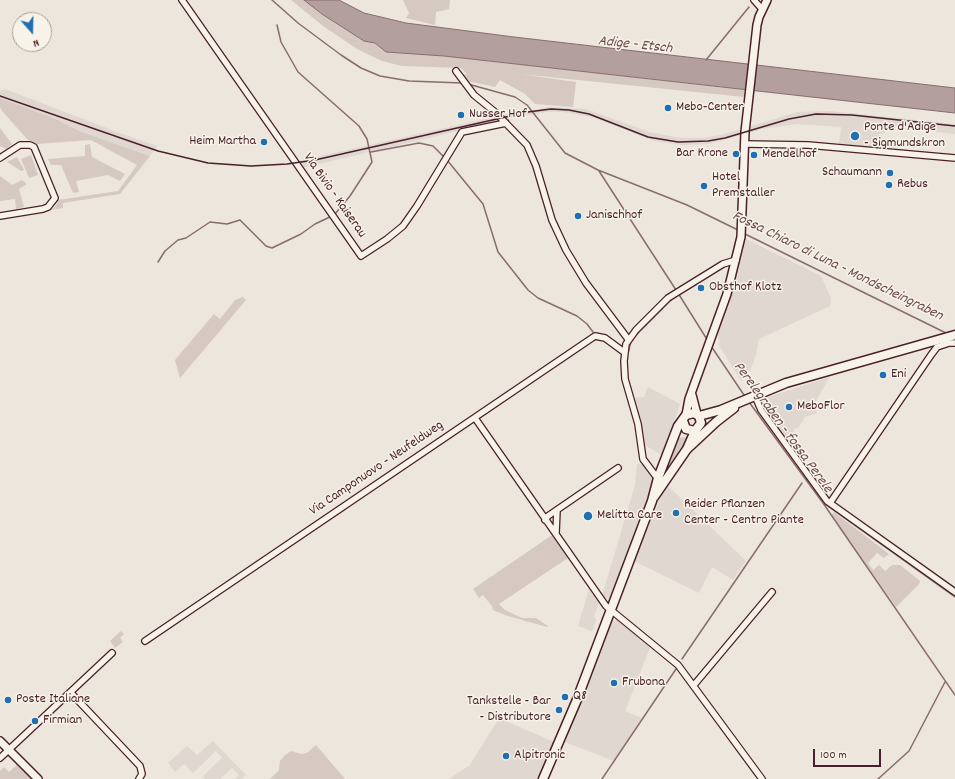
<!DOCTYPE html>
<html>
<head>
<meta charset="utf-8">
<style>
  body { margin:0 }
  #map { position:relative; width:955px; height:779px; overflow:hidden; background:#ece6dd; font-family:Dekko,sans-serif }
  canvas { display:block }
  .north { position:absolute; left:12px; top:12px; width:40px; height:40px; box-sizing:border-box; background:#f7f3e8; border:1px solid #b29e9c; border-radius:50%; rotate:160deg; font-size:11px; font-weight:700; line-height:16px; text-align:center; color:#4a1f2b }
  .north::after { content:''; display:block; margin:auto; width:14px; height:18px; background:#1f6fb2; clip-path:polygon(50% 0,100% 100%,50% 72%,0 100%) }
  .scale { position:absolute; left:813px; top:749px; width:68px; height:18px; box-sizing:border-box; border:2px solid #4a1f2b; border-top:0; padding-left:5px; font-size:12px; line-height:14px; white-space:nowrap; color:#4a1f2b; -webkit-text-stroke:3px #f7f3e8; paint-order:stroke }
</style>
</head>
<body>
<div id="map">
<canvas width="955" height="779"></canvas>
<div class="north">N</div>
<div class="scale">100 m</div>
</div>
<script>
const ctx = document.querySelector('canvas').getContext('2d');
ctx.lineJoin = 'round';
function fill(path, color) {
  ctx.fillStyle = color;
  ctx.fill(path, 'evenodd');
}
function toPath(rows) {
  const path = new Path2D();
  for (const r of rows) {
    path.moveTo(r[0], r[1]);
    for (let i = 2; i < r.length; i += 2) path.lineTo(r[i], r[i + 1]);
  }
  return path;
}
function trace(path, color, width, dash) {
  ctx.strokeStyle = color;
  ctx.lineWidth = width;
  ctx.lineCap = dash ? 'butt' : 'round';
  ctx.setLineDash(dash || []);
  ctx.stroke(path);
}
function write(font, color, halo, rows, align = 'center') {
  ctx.font = font + ' Dekko,sans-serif';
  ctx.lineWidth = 3;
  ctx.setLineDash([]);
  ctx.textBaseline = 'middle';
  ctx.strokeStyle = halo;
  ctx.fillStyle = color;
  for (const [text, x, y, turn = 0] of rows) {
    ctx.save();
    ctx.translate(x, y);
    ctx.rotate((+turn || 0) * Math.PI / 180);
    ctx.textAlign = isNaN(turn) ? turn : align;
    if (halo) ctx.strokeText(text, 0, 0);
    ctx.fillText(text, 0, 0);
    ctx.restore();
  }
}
const built = toPath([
  [5,89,117,132,157,146,150,156,79,131,56,119,0,98,0,91],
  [551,107,586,109,649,132,680,138,702,138,721,135,798,112,830,111,955,124,955,134,886,126,885,133,879,134,880,145,860,148,839,145,841,127,797,124,762,129,709,144,682,145,654,141,592,117,563,112,547,112,521,116,302,168,298,161,503,115],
  [746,239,821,276,831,298,830,306,759,339,756,355,750,371,741,381,718,344,720,342,717,334,737,277],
  [830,377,814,404,817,413,805,417,799,427,794,429,794,432,783,437,764,411,762,399],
  [648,387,680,404,663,456,643,444,635,398,644,397],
  [637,464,642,464,655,479,609,599,602,596,635,485],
  [666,484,746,561,733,580,712,567,699,593,634,561],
  [589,589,599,603,594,616,596,620,592,631,578,626],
  [618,619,651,645,625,711,642,718,614,761,565,742,610,622],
  [499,718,554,742,537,779,449,779,470,765],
  [213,741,246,775,241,779,235,779,239,775,232,768,220,779,205,779,203,776,222,758,216,751,193,773,184,764,175,772,168,763,187,746,197,755]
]);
const green = toPath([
  [291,0,304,0,322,14,364,41,375,43,386,52,444,56,745,90,744,97,520,74,576,82,573,107,535,104,525,94,500,80,495,87,463,80,461,75,467,74,461,68,402,66,382,61,357,49,323,26],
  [403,0,450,0,449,9,436,12,435,25,406,18,409,13],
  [0,98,56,119,79,131,150,156,120,194,63,203,63,208,50,210,55,207,58,200,118,191,137,165,91,140,37,144,27,139,2,111,0,107],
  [0,128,12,144,6,149,0,146],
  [90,144,92,157,125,174,120,181,108,175,76,181,79,192,73,193,61,165,51,165,48,159,85,156,85,145],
  [31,155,38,175,29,178,21,159],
  [17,157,24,170,21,171,7,162],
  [0,176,12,185,22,180,27,184,19,189,24,207,16,209,15,199,0,201],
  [243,297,246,300,180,378,175,360,214,314,220,319,235,300],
  [688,437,686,445,667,470,665,469,677,438],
  [834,512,889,554,884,558,877,553,868,563,873,570,879,565,885,571,892,565,900,565,920,581,919,584,896,607,831,515],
  [552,535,568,558,499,604,505,610,522,618,536,618,548,626,547,627,508,616,493,610,492,606,483,595,479,598,473,589],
  [121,631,124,634,120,638,123,642,115,648,110,641],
  [316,745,345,779,270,779,279,770,280,761,285,755,291,751,301,754,307,753],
  [17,765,31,779,0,779,0,771,4,767,9,772]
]);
const water = toPath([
  [304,0,339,0,364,13,406,23,514,37,955,88,955,113,444,56,386,52,375,43,364,41,322,14,304,0]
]);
const stream = toPath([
  [272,0,298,23,341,55,361,68,380,76,409,81,462,83],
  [277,25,281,42,298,72,359,126,367,139,372,162,350,196,335,214],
  [706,60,749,7],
  [468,84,515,97,527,105,565,153,598,170,687,205,740,231],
  [371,152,419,143,433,146,445,158],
  [447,160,483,204,498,252,528,290,538,298,577,316,587,324,593,332],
  [599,171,676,290],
  [743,233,948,334],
  [158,262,165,251,178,240,186,238,210,222,227,224,240,220,266,246,272,248,301,234,315,224,332,216],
  [678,293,708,341],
  [635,336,673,298],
  [711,346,746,398],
  [628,353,631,341],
  [749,402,823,503,955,695],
  [478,419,503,402],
  [392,477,475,421],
  [825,504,955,597],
  [271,559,344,510],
  [260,566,266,562],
  [148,643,197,609],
  [682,659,802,483],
  [602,779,676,669],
  [878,779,909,751,945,682]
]);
const minor = toPath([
  [182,0,361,256,387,239,403,226,417,206,462,132,506,123],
  [754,0,762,9],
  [456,71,474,95,495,112,527,145,536,166,552,220,566,250,586,283,628,339],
  [745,144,808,145,955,158],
  [0,158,20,145,30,145,34,147,55,198,48,207,43,209,0,216],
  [755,396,761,410,827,501,955,592],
  [475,418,606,606,678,665,762,779],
  [655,475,643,459,638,424,625,379,624,361,626,344,636,330,668,298,723,264,736,260],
  [830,503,931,355,937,347,949,343,955,343],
  [545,520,548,516,618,468],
  [556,533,557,510],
  [145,641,595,336,605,338,624,352],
  [694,685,772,592],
  [71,693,140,766,142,774,139,779],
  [0,758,112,653]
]);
const secondary = toPath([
  [692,395,697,414],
  [686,415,689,399,727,294,741,237,745,132,757,25,759,17,767,0],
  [0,741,38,779]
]);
const primary = toPath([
  [699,416,721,410,786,383,955,335],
  [683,421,686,429,695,431],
  [654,497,687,449,716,422,734,408],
  [543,779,576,702,652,501,658,478,678,426,686,415,694,413,699,416,701,423,695,431,687,449]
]);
const rail = toPath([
  [0,96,158,151,208,163,251,166,287,164,315,160,528,112,551,109,569,110,589,114,648,137,678,142,708,141,725,138,789,119,816,114,852,115,955,126]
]);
const markers = [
  [668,108,4,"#1f6fb2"],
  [461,115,4,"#1f6fb2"],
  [855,136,5,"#1f6fb2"],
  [264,142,4,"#1f6fb2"],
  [736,154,4,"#1f6fb2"],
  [754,155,4,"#1f6fb2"],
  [890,173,4,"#1f6fb2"],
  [889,185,4,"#1f6fb2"],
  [704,186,4,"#1f6fb2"],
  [578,216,4,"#1f6fb2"],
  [701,288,4,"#1f6fb2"],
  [883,375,4,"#1f6fb2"],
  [789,407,4,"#1f6fb2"],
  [676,513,4,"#1f6fb2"],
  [588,516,5,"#1f6fb2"],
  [614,683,4,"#1f6fb2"],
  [565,697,4,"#1f6fb2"],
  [8,700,4,"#1f6fb2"],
  [559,710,4,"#1f6fb2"],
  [35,721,4,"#1f6fb2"],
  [506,756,4,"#1f6fb2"]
];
const poiNames = [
  ["Mebo-Center",676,108],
  ["Nusser Hof",469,115],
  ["Ponte d'Adige",864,128],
  ["- Sigmundskron",864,144],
  ["Heim Martha",256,142,"right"],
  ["Bar Krone",728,154,"right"],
  ["Mendelhof",762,155],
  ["Schaumann",882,173,"right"],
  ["Hotel",712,178],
  ["Premstaller",712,194],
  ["Rebus",897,185],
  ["Janischhof",586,216],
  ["Obsthof Klotz",709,288],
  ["Eni",891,375],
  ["MeboFlor",797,407],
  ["Reider Pflanzen",684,505],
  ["Center - Centro Piante",684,521],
  ["Melitta Care",597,516],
  ["Frubona",622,683],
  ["Q8",573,697],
  ["Poste Italiane",16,700],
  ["Tankstelle - Bar",551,702,"right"],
  ["- Distributore",551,718,"right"],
  ["Firmian",43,721],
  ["Alpitronic",514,756]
];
const streetNames = [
  ["Via Bivio - Kaiserau",334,196,55],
  ["Via Camponuovo - Neufeldweg",377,469,-34]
];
const waterNames = [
  ["Adige - Etsch",635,46,6],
  ["Fossa Chiaro di Luna - Mondscheingraben",837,267,26],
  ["Perelegraben - fossa Perele",782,428,54]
];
fill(built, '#e0d7d0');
fill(green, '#d5c9c2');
fill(water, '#b39f9d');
trace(water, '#896c6f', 1);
trace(stream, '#896c6f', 1.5);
trace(minor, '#4a1f2b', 8);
trace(secondary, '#4a1f2b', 10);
trace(primary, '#4a1f2b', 11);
trace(minor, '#f7f3e8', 5.5);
trace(secondary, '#f7f3e8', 7);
trace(primary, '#f7f3e8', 8);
trace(rail, '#4a1f2b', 1.5);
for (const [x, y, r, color] of markers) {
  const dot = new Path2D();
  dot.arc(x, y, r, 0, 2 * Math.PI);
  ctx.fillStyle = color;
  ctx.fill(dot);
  trace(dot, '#f7f3e8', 1.5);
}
write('14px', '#4a1f2b', '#f7f3e8', poiNames, 'left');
write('14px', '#4a1f2b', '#f7f3e8', streetNames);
write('italic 15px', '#6f4c53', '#f7f3e8', waterNames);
</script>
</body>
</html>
